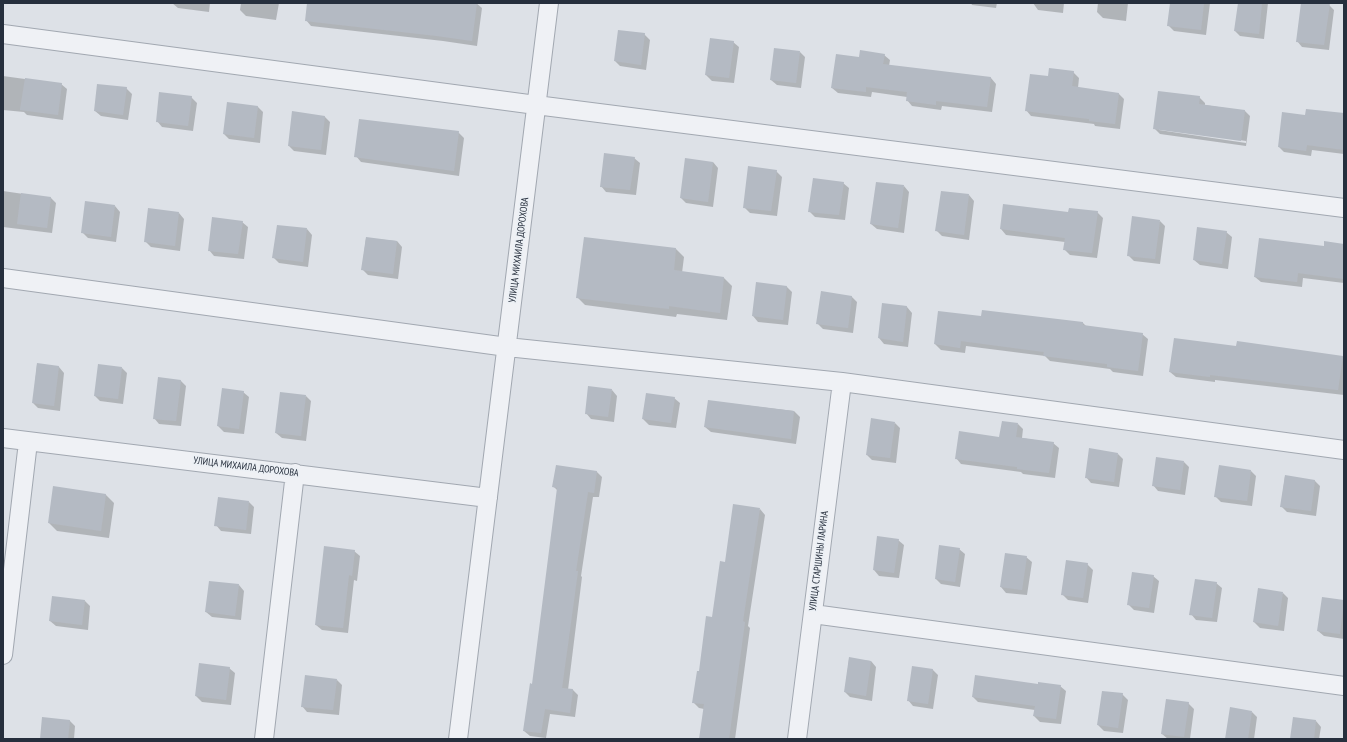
<!DOCTYPE html>
<html>
<head>
<meta charset="utf-8">
<style>
  body { margin:0 }
  #map { position:relative; width:1347px; height:742px; overflow:hidden; background:#dde1e7; font-family:"PT Sans Narrow",sans-serif }
  canvas { display:block }
  .frame { position:absolute; inset:0; border:4px solid #262f3d; pointer-events:none }
</style>
</head>
<body>
<div id="map">
<canvas width="1347" height="742"></canvas>
<div class="frame"></div>
</div>
<script>
const ctx = document.querySelector('canvas').getContext('2d');
ctx.lineJoin = 'round';
function fill(path, color) {
  ctx.fillStyle = color;
  ctx.fill(path, 'evenodd');
}
function toPath(rows) {
  const path = new Path2D();
  for (const r of rows) {
    path.moveTo(r[0], r[1]);
    for (let i = 2; i < r.length; i += 2) path.lineTo(r[i], r[i + 1]);
  }
  return path;
}
function trace(path, color, width, dash) {
  ctx.strokeStyle = color;
  ctx.lineWidth = width;
  ctx.lineCap = dash ? 'butt' : 'round';
  ctx.setLineDash(dash || []);
  ctx.stroke(path);
}
function write(font, color, halo, rows, align = 'center') {
  ctx.font = font + ' "PT Sans Narrow",sans-serif';
  ctx.lineWidth = 3.5;
  ctx.setLineDash([]);
  ctx.textBaseline = 'middle';
  ctx.strokeStyle = halo;
  ctx.fillStyle = color;
  for (const [text, x, y, turn = 0] of rows) {
    ctx.save();
    ctx.translate(x, y);
    ctx.rotate((+turn || 0) * Math.PI / 180);
    ctx.textAlign = isNaN(turn) ? turn : align;
    if (halo) ctx.strokeText(text, 0, 0);
    ctx.fillText(text, 0, 0);
    ctx.restore();
  }
}
const shadow = toPath([
  [172,3,210,3,209,12,178,8],
  [241,3,279,3,276,20,246,16,240,10],
  [308,3,476,3,482,8,477,46,443,41,311,26,306,20],
  [971,3,997,3,996,8,972,5],
  [1033,3,1064,3,1063,13,1038,10],
  [1098,3,1128,3,1126,21,1103,18,1097,12],
  [1159,3,1210,3,1206,35,1174,31,1168,25,1171,4],
  [1239,3,1268,3,1264,39,1240,36,1235,31],
  [1302,3,1329,5,1334,10,1329,50,1302,47,1297,41],
  [644,34,650,40,646,70,620,66,615,61],
  [733,42,739,47,734,83,712,81,706,75],
  [800,52,805,57,801,88,777,85,771,80],
  [884,55,890,60,889,66,991,78,996,84,992,112,942,106,941,110,912,106,907,100,907,97,872,92,871,97,838,93,832,88,860,58],
  [1073,72,1079,78,1078,88,1119,94,1124,99,1120,129,1095,126,1094,124,1031,116,1026,110,1049,77],
  [3,76,61,84,67,89,63,120,27,115,24,112,3,110],
  [126,88,132,94,128,120,101,116,95,111],
  [191,97,197,103,193,131,162,127,157,121],
  [1199,97,1205,103,1205,105,1245,111,1250,116,1246,146,1160,134,1154,128],
  [1159,128,1246,141,1246,143,1159,130],
  [228,103,258,107,263,112,260,143,229,139,224,134],
  [293,113,325,117,330,122,326,155,294,151,289,146],
  [1344,123,1344,154,1312,150,1311,156,1284,152,1279,147],
  [458,132,464,138,459,176,361,162,356,156],
  [634,158,640,163,636,195,606,192,601,186],
  [713,162,718,168,713,207,686,203,681,198],
  [776,171,782,177,777,216,750,213,744,207],
  [843,183,849,188,845,220,815,217,809,211],
  [904,186,909,192,904,233,877,229,871,224],
  [3,191,51,198,56,203,52,233,3,227],
  [969,195,974,201,969,240,942,236,936,230],
  [115,206,120,212,116,242,88,238,82,232],
  [1097,212,1103,218,1097,258,1070,255,1064,249,1065,242,1006,235,1001,229,1069,213],
  [179,213,184,219,180,251,151,247,145,241],
  [1160,221,1165,226,1160,264,1134,261,1128,255],
  [242,222,248,227,244,259,214,256,209,250],
  [307,229,312,235,308,267,279,263,273,257],
  [1226,232,1232,237,1228,269,1200,265,1194,260],
  [366,238,397,241,402,247,398,279,368,275,362,269],
  [585,238,676,249,684,257,682,273,724,278,732,286,727,320,677,314,676,317,585,305,577,297],
  [1344,245,1344,283,1303,278,1302,287,1261,282,1255,277],
  [757,283,787,287,792,292,788,325,758,322,753,316],
  [851,296,857,302,853,333,823,329,818,324],
  [883,304,907,307,912,313,908,347,884,344,879,338],
  [982,317,1083,323,1087,327,1142,334,1148,339,1143,376,1113,372,1110,369,1050,361,1045,356,966,346,965,353,941,350,935,344],
  [1237,342,1344,357,1344,395,1215,380,1215,382,1176,377,1170,372,1237,347],
  [37,364,59,367,64,373,60,411,38,408,33,403],
  [122,368,127,373,123,404,100,401,95,396],
  [159,378,181,381,186,386,181,426,159,424,154,418],
  [612,390,617,396,614,422,591,419,586,413],
  [243,392,249,397,244,434,224,432,218,426],
  [306,396,311,401,306,441,282,438,276,433],
  [674,398,680,403,676,428,649,425,643,419],
  [709,401,794,411,800,417,796,444,711,432,705,427],
  [895,423,900,428,896,463,872,460,867,455],
  [1018,424,1023,429,1022,438,1053,443,1059,448,1055,478,1023,474,1021,472,961,464,956,458,1000,438],
  [1118,454,1123,459,1119,487,1091,483,1086,477],
  [1184,462,1189,467,1185,495,1158,491,1153,485],
  [596,471,602,477,599,497,593,497,581,576,582,577,568,690,573,690,578,695,575,717,550,714,546,738,530,736,524,731,533,685,558,491,554,487],
  [1251,471,1256,476,1252,506,1221,502,1215,496],
  [1285,476,1315,481,1320,486,1316,516,1287,512,1281,506],
  [54,487,106,495,114,503,109,538,57,531,49,523],
  [249,502,254,507,251,534,221,531,216,525],
  [760,509,765,515,748,626,750,628,735,739,700,739,704,709,699,708,693,702,726,563],
  [878,537,898,540,904,545,899,578,879,576,874,570],
  [959,549,965,554,960,587,941,584,936,579],
  [354,551,360,556,357,581,354,580,348,633,322,630,316,625],
  [1026,557,1032,562,1027,595,1006,593,1001,587],
  [1087,564,1093,570,1088,603,1068,600,1062,594],
  [1153,576,1159,581,1154,613,1134,610,1128,604],
  [1216,583,1222,588,1217,622,1196,620,1191,614],
  [239,585,244,591,241,620,212,617,206,612],
  [1283,593,1288,598,1284,631,1260,628,1254,622],
  [1323,598,1344,601,1344,639,1324,636,1318,631],
  [85,601,90,606,88,630,56,626,50,621],
  [849,659,871,661,876,667,872,701,850,697,845,692],
  [229,668,235,673,231,705,202,702,196,696],
  [932,669,938,675,933,709,913,706,908,700],
  [337,680,342,685,339,715,307,712,302,706],
  [1039,685,1060,686,1066,691,1061,724,1040,722,1034,716,1035,710,978,702,973,697],
  [1122,694,1128,700,1123,733,1104,731,1098,725],
  [1188,703,1194,709,1190,739,1168,739,1162,734],
  [1252,712,1257,717,1254,739,1226,739],
  [43,718,70,721,75,726,74,739,41,739],
  [1316,721,1321,727,1319,739,1291,739]
]);
const building = toPath([
  [307,3,477,3,472,41,437,36,305,21],
  [1170,3,1204,3,1201,30,1167,26],
  [1238,3,1262,3,1259,34,1234,31],
  [1301,3,1330,3,1324,45,1296,42],
  [618,30,645,33,641,65,614,61],
  [710,38,734,41,729,78,705,75],
  [774,48,800,51,796,83,770,80],
  [860,50,885,54,883,64,991,77,987,107,936,101,936,105,906,101,907,92,866,87,866,92,831,88,836,54,859,57],
  [1049,68,1074,71,1072,86,1119,93,1115,124,1089,121,1089,119,1025,111,1030,74,1048,76],
  [25,78,62,83,58,115,20,110],
  [97,84,127,87,123,115,94,111],
  [1158,91,1200,96,1199,104,1245,110,1241,141,1153,129],
  [159,92,192,96,188,126,156,122],
  [227,102,258,106,254,138,223,134],
  [1306,109,1344,113,1344,150,1307,145,1306,151,1278,147,1282,112,1305,115],
  [292,111,325,116,321,150,288,146],
  [359,119,459,131,454,171,354,157],
  [604,153,635,157,630,190,600,187],
  [685,158,713,162,708,202,680,198],
  [748,166,777,170,771,211,743,208],
  [813,178,844,182,839,215,808,212],
  [876,182,904,185,898,228,870,224],
  [941,191,969,194,964,235,935,231],
  [21,193,51,197,47,228,17,224],
  [85,201,115,205,111,237,81,233],
  [1003,204,1068,212,1069,208,1098,211,1092,253,1063,250,1065,238,1000,229],
  [148,208,179,212,175,246,144,242],
  [1132,216,1160,220,1155,259,1127,256],
  [212,217,243,221,238,254,208,251],
  [277,225,307,228,303,262,272,258],
  [1197,227,1227,231,1222,264,1193,260],
  [366,237,397,241,393,274,361,270],
  [584,237,676,248,674,270,724,277,720,313,669,306,669,309,576,298],
  [1259,238,1324,246,1324,241,1344,244,1344,279,1298,273,1297,282,1254,277],
  [756,282,787,286,783,320,752,316],
  [821,291,852,296,848,328,816,324],
  [882,303,907,306,903,342,878,338],
  [982,310,1083,322,1083,325,1143,333,1138,371,1107,367,1107,364,1043,356,1044,352,961,341,960,348,934,344,938,311,981,316],
  [1174,338,1236,346,1237,341,1343,356,1338,390,1210,375,1210,377,1169,372],
  [37,363,59,366,54,406,32,403],
  [98,364,122,367,118,399,94,396],
  [158,377,181,380,176,421,153,419],
  [588,386,612,389,608,417,585,414],
  [222,388,244,391,239,429,217,426],
  [280,392,306,395,301,436,275,433],
  [646,393,675,397,671,423,642,419],
  [708,400,794,411,791,439,704,427],
  [871,418,895,422,890,458,866,455],
  [1002,421,1018,423,1016,437,1054,442,1049,473,1017,469,1017,467,955,459,959,431,999,437],
  [1089,448,1118,453,1114,482,1085,478],
  [1156,457,1184,461,1180,490,1152,486],
  [556,465,597,471,594,493,588,492,576,571,578,571,562,688,573,689,570,713,545,709,541,733,523,731,530,683,532,684,557,488,552,487],
  [1219,465,1251,470,1247,501,1214,497],
  [1285,475,1315,480,1311,511,1280,507],
  [53,486,106,494,101,531,48,523],
  [218,497,249,501,246,530,214,526],
  [733,504,760,508,743,621,745,622,729,739,699,739,704,704,692,703,697,671,699,671,706,616,712,617,720,561,725,562],
  [877,536,899,539,894,573,873,570],
  [939,545,960,548,955,582,935,579],
  [324,546,355,550,352,576,349,575,343,628,315,625],
  [1005,553,1027,556,1022,590,1000,587],
  [1066,560,1088,563,1083,598,1061,595],
  [1132,572,1154,575,1149,608,1127,605],
  [1195,579,1217,582,1212,618,1189,615],
  [209,581,239,584,235,616,205,612],
  [1258,588,1283,592,1278,626,1253,622],
  [52,596,85,600,82,625,49,621],
  [1322,597,1344,600,1340,634,1317,631],
  [849,657,871,661,866,696,844,692],
  [199,663,230,667,226,700,195,696],
  [912,666,933,669,928,704,907,701],
  [305,675,337,679,333,710,301,707],
  [975,675,1038,684,1038,682,1061,685,1056,719,1033,716,1035,706,972,697],
  [1102,691,1123,693,1118,728,1097,725],
  [1166,699,1189,702,1184,737,1161,734],
  [1230,707,1252,711,1248,739,1225,739],
  [42,717,70,720,68,739,40,739],
  [1293,717,1316,720,1314,739,1290,739]
]);
const street = toPath([
  [3,34,536,105,1344,208],
  [3,278,507,347,842,382,1344,450],
  [3,438,488,498],
  [813,614,1344,686],
  [3,655,28,442],
  [264,739,295,473],
  [458,739,549,3],
  [797,739,842,382]
]);
const streetNames = [
  ["УЛИЦА МИХАИЛА ДОРОХОВА",519,250,-83],
  ["УЛИЦА МИХАИЛА ДОРОХОВА",246,467,7],
  ["УЛИЦА СТАРШИНЫ ЛАРИНА",819,561,-83]
];
fill(shadow, '#0003');
fill(building, '#b4bac3');
trace(street, '#a2a8b1', 20);
trace(street, '#eff1f5', 18);
write('10px', '#262f3d', '#ecf0f5', streetNames);
</script>
</body>
</html>
